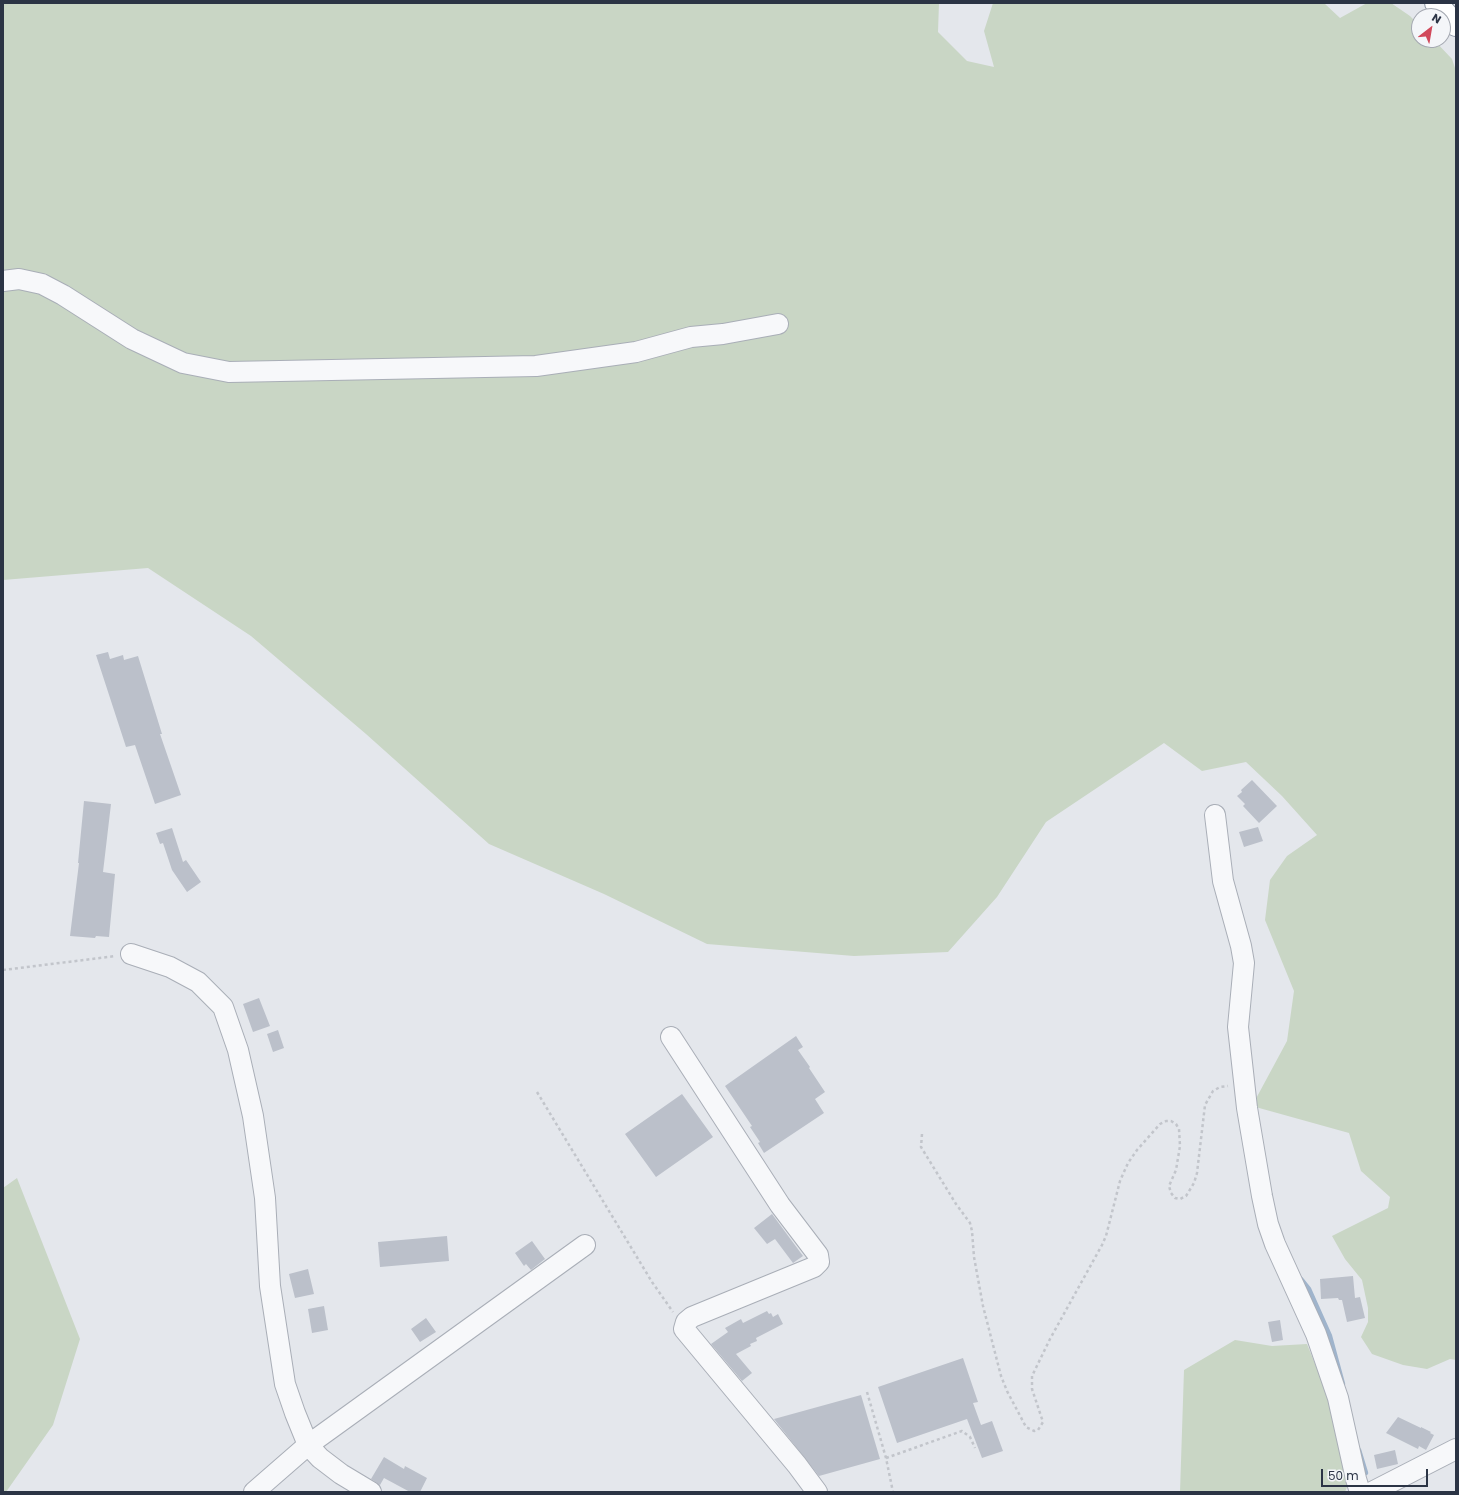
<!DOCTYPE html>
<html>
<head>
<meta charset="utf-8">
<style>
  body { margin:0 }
  #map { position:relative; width:1459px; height:1495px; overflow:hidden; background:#e4e7ec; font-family:Poppins,sans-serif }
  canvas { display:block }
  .frame { position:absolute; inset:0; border:4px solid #2b3445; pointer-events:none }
  .north { position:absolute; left:1411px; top:8px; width:40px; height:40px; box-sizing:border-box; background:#f4f6f9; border:1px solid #a4a8b1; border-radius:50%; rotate:31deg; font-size:11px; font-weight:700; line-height:16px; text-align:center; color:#2b3445 }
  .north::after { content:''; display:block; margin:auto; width:14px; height:18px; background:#d1495b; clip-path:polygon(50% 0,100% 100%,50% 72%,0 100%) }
  .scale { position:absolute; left:1321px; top:1469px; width:107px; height:18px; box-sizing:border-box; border:2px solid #2b3445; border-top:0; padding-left:5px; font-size:12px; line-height:14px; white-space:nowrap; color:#2b3445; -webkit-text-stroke:3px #f4f6f9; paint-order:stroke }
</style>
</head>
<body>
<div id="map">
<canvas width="1459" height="1495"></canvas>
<div class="frame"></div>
<div class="north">N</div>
<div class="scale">50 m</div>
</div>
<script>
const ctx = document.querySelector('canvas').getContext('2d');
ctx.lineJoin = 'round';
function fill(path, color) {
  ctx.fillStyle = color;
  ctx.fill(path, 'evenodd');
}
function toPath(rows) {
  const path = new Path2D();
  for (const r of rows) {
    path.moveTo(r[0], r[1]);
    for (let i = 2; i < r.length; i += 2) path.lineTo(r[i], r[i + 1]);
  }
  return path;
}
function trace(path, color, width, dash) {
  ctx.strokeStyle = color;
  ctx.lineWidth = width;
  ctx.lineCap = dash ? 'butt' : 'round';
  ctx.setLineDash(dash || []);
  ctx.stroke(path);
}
const green = toPath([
  [3,3,939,3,938,32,967,61,994,67,984,31,993,3,1324,3,1340,18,1367,3,1391,3,1410,16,1419,25,1419,40,1434,40,1452,59,1456,71,1456,1360,1450,1359,1427,1369,1403,1365,1372,1354,1361,1337,1368,1322,1368,1308,1362,1280,1345,1259,1332,1236,1388,1208,1390,1197,1361,1171,1349,1133,1252,1106,1287,1041,1294,991,1265,920,1270,880,1287,856,1317,835,1282,796,1246,762,1202,771,1164,743,1046,822,997,897,948,952,854,956,707,944,604,894,489,844,366,734,251,636,148,568,3,580],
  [17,1178,80,1339,53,1425,6,1492,3,1492,3,1188],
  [1235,1340,1272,1346,1307,1344,1326,1391,1349,1482,1345,1492,1180,1492,1184,1370]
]);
const stream = toPath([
  [1301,1279,1309,1289,1330,1336,1343,1384],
  [1359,1450,1366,1473]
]);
const building = toPath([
  [108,652,110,659,123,655,124,660,138,656,162,734,160,734,181,795,155,804,135,745,126,747,96,655],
  [1252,780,1277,806,1259,823,1243,806,1245,804,1237,796,1242,792,1241,790],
  [84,801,111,804,103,872,115,874,109,937,96,936,95,938,70,936,79,863,78,863],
  [1258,827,1263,841,1244,847,1239,832],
  [172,828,183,862,186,860,201,882,187,892,172,870,163,843,160,844,156,833],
  [259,998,270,1026,253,1032,243,1004],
  [278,1030,284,1048,273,1052,267,1034],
  [796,1036,803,1047,798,1050,810,1067,809,1068,825,1092,815,1099,824,1113,764,1153,758,1143,760,1142,750,1127,752,1126,725,1086],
  [682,1094,713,1137,656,1177,625,1134],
  [772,1214,803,1256,793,1263,775,1239,767,1244,754,1228],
  [447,1236,449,1261,380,1267,378,1242],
  [532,1241,545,1259,531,1270,526,1264,524,1266,515,1253],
  [308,1269,314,1294,295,1298,289,1274],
  [1353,1276,1355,1298,1360,1297,1365,1318,1347,1322,1342,1300,1339,1300,1338,1298,1321,1299,1320,1279],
  [324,1306,328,1330,312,1333,308,1309],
  [767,1311,769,1314,771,1313,773,1317,778,1314,783,1324,756,1338,757,1341,750,1344,751,1346,736,1354,752,1373,742,1381,711,1344,728,1332,725,1328,741,1319,743,1323],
  [426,1318,436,1332,420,1342,411,1329],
  [1280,1320,1283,1340,1272,1342,1268,1322],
  [963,1358,978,1402,973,1403,981,1425,992,1421,1003,1451,982,1458,967,1419,897,1443,878,1387],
  [861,1395,880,1459,819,1476,774,1419],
  [1398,1417,1421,1428,1421,1427,1431,1432,1430,1433,1434,1435,1426,1450,1419,1446,1418,1449,1386,1433],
  [1395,1450,1398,1464,1377,1469,1374,1455],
  [384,1457,404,1469,405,1466,427,1478,420,1492,410,1492,384,1478,380,1485,371,1479]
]);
const path = toPath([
  [3,970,116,956],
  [537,1092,652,1282,673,1312],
  [922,1134,921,1147,956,1204,970,1223,972,1231,974,1257,983,1306,1001,1376,1007,1391,1026,1427,1034,1431,1038,1430,1043,1422,1032,1389,1032,1376,1050,1339,1102,1245,1106,1236,1120,1181,1128,1163,1137,1150,1160,1124,1166,1121,1171,1121,1176,1124,1179,1129,1180,1146,1176,1170,1169,1186,1171,1193,1175,1198,1180,1199,1186,1196,1194,1183,1197,1173,1205,1105,1213,1091,1220,1087,1228,1086],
  [867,1392,886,1458,893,1492],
  [886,1458,962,1431,970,1437,975,1448]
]);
const minor = toPath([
  [3,281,19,279,42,284,63,295,132,339,183,363,229,372,536,366,636,352,691,337,723,334,778,324],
  [1215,815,1223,881,1241,946,1244,963,1238,1027,1247,1108,1262,1196,1268,1224,1275,1244,1316,1334,1338,1398,1356,1479,1360,1492],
  [131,954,170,967,198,982,223,1007,238,1050,253,1116,265,1198,270,1286,285,1384,295,1413,308,1445,320,1458,341,1474,371,1492],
  [671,1037,780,1205,818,1255,819,1262,814,1267,692,1317,686,1322,684,1329,797,1465,817,1492],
  [254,1492,308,1445,585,1245],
  [1372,1492,1456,1449]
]);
const highway = toPath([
  [1436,3,1456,25]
]);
fill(green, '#c9d6c5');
trace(stream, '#9fb4cc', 4.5);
fill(building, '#bbc0ca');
trace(minor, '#a9aeb7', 22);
trace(highway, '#8b94a3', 24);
trace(path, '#c2c5cb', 2.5, [3, 3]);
trace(minor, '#f7f8fa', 20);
trace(highway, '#fff', 22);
</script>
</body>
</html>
